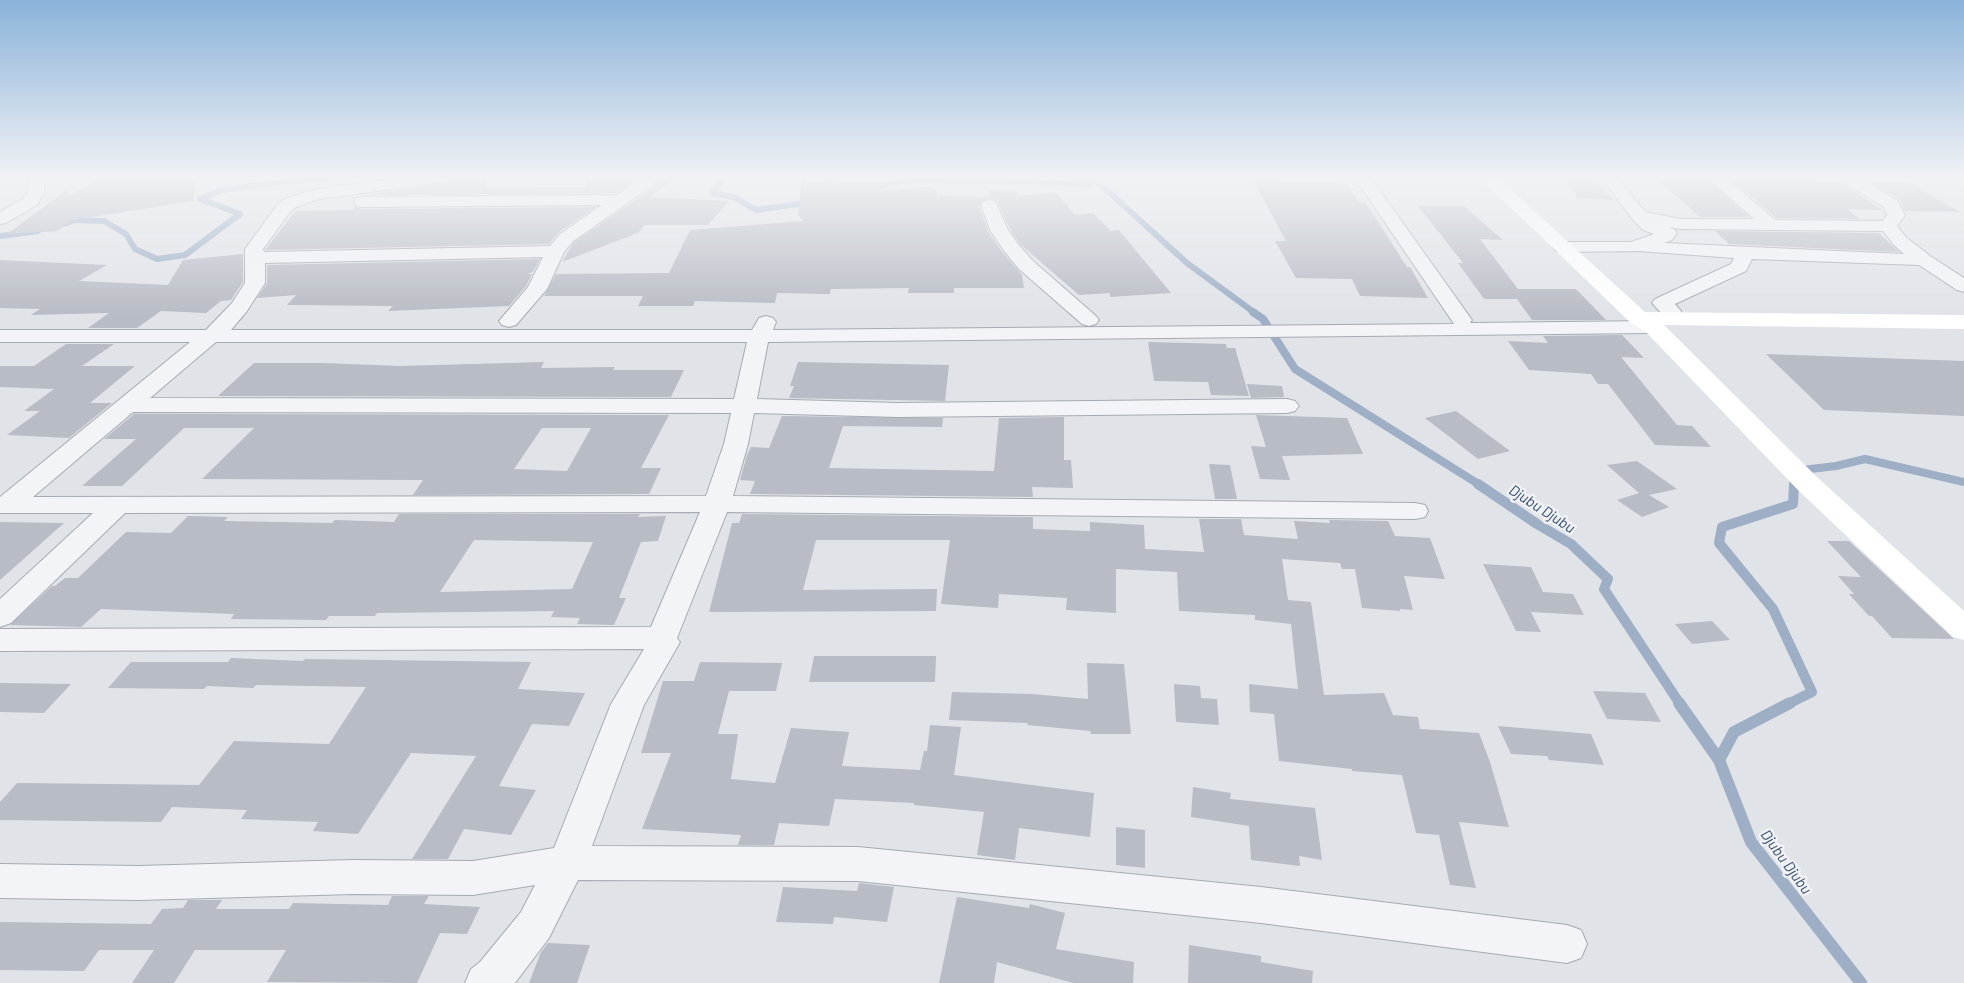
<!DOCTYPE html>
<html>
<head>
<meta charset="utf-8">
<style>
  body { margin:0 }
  canvas { display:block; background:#e0e3e8 }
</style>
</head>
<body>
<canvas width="1964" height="983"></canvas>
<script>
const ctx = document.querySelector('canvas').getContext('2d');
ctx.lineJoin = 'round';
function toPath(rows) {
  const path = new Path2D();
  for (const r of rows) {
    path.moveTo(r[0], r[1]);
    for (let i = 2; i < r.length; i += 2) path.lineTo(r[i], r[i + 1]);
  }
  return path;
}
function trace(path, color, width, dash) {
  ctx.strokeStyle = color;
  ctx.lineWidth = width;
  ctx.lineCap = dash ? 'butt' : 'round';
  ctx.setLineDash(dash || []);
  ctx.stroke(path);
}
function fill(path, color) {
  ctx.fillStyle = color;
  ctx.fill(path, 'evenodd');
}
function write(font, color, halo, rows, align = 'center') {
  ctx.font = font + ' Barlow,sans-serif';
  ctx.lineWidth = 5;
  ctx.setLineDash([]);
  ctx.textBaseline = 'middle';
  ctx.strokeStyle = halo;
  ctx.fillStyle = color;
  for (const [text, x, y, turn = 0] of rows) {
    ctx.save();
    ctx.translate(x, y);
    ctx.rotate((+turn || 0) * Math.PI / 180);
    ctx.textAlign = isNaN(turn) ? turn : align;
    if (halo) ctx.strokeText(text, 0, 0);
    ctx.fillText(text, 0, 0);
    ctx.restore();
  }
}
const streamFar3 = toPath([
  [723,177,712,193,734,197,756,210,811,202],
  [1079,177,1100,184,1187,263,1255,313],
  [867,188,917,179,1091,184],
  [57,226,75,220,104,221,126,234,135,249,157,259,185,255,240,214,200,199,221,190,325,177],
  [1,236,38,231]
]);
const streamFar2 = toPath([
  [1253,312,1263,319,1295,369,1480,485],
  [1794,485,1794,471,1836,466,1865,459,1964,482]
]);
const streamFar1 = toPath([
  [1478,484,1537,524,1571,544,1608,579,1604,589,1680,704],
  [1788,704,1812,692,1773,609,1719,543,1722,527,1793,504,1794,484]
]);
const stream = toPath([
  [1679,703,1719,760,1751,842,1861,983],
  [1719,760,1734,732,1790,703]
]);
const building = toPath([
  [452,177,485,177,486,188,586,187,587,177,639,177,616,193,369,195,442,184,449,182],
  [661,177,678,177,650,197,729,201,708,225,645,225,638,233,562,262,573,243,651,189],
  [1251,177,1278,177,1279,182,1346,183,1360,203,1366,203,1407,267,1410,267,1428,298,1360,296,1352,279,1296,278,1275,241,1286,241],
  [1564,177,1593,177,1614,200,1576,198,1576,194],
  [1655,177,1705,177,1749,217,1700,217],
  [1728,177,1813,177,1819,181,1839,182,1883,210,1847,209,1860,219,1776,218],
  [100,178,204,178,195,185,194,201,71,220,58,231,7,234,68,189,67,197],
  [835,179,835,182,878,179,880,191,933,186,938,196,988,197,990,190,1017,191,1017,196,1056,192,1075,215,1093,213,1111,231,1119,230,1171,293,1110,297,1110,293,1079,295,1020,244,1010,229,997,200,989,198,981,200,979,206,988,231,1003,253,1022,275,1024,288,954,288,954,293,908,293,909,288,831,289,830,294,777,293,775,303,695,301,693,306,638,306,643,296,544,296,556,274,669,273,690,230,804,221,798,215,802,180],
  [1870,182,1910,183,1960,212,1905,211,1898,198],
  [1418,206,1464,206,1503,240,1480,239,1518,289,1576,289,1606,320,1532,320,1517,299,1484,299,1458,263,1463,263],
  [355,207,362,209,596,207,559,232,549,244,265,250,295,211,352,210],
  [1715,231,1879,233,1899,252,1729,244],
  [243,254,243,282,231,300,221,301,206,313,161,311,137,328,88,328,109,313,31,315,40,309,0,308,0,260,107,265,79,281,168,285,183,260],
  [540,259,533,272,528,274,532,274,526,286,509,306,388,311,393,306,287,305,296,295,257,298,267,283,267,265],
  [1622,335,1644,358,1621,357,1677,425,1692,426,1711,447,1655,445,1608,384,1598,384,1591,374,1529,370,1508,341,1548,343,1543,336],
  [1148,342,1226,344,1227,348,1235,348,1249,396,1211,395,1208,382,1154,381],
  [66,344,114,344,82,366,135,366,90,403,112,403,69,438,7,435,40,411,24,411,54,389,0,387,0,366,34,366],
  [1766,354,1964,361,1964,416,1824,410],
  [544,362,541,368,615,367,613,370,684,370,671,397,218,396,254,363,323,363,400,366],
  [798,362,949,365,945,401,789,398,794,386,790,386],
  [1247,384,1282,386,1284,397,1251,398],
  [1456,411,1510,451,1478,459,1425,418],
  [134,414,199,414,122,486,82,486,136,439,104,439],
  [199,414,669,415,641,468,661,468,649,494,413,495,423,480,202,479,254,428,184,428],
  [542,428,591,428,567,471,514,469],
  [1256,415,1347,418,1363,454,1282,456,1290,480,1260,479,1251,446,1266,447],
  [782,416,943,418,942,427,843,426,829,468,994,471,999,418,1064,417,1064,460,1071,460,1073,488,1032,487,1033,497,750,494,755,481,740,480,747,455,751,447,769,448],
  [1637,461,1677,489,1649,495,1669,507,1642,517,1617,500,1639,493,1607,465],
  [1209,464,1230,465,1237,499,1215,499],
  [399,514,640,514,638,517,666,516,658,541,641,542,619,598,626,598,614,625,577,624,580,618,551,617,554,611,377,613,375,616,329,616,326,620,231,619,234,614,101,609,81,627,10,625,52,586,55,586,65,578,78,578,126,532,171,533,188,516,228,517,224,521,332,523,335,520,394,522],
  [474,540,593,542,572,589,440,592],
  [742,514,1033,517,1033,529,1090,531,1090,522,1144,525,1145,549,1204,552,1199,519,1241,519,1244,535,1298,539,1294,521,1330,523,1329,520,1388,521,1395,536,1430,538,1445,579,1404,576,1413,610,1400,609,1400,611,1362,608,1355,569,1342,569,1340,563,1282,559,1288,600,1311,602,1324,695,1384,693,1393,715,1418,717,1420,729,1479,733,1490,762,1509,827,1459,822,1476,888,1450,885,1439,835,1416,833,1402,775,1352,771,1352,769,1279,761,1274,714,1250,712,1249,684,1298,689,1291,624,1255,620,1255,615,1179,611,1177,572,1116,569,1116,613,1066,610,1067,598,999,594,998,608,941,604,950,540,816,540,803,590,937,589,936,611,709,612,732,523,739,523],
  [0,522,64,523,0,580],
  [1827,541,1849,541,1954,639,1892,638,1872,616,1869,616,1849,594,1854,594,1838,576,1861,577],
  [1483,564,1531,567,1543,592,1573,594,1584,615,1531,612,1541,632,1516,631],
  [1712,621,1730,640,1692,644,1675,624],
  [814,656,936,656,935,682,809,682],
  [231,658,303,661,305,659,531,662,518,689,585,693,569,726,532,724,499,786,536,790,511,835,464,829,448,859,412,859,476,756,411,753,358,834,313,831,318,822,241,819,247,810,172,807,161,822,0,820,0,802,17,783,199,785,234,741,329,744,366,687,256,685,253,688,207,686,204,689,108,688,131,662,228,662],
  [700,662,782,663,776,691,729,691,718,734,738,734,731,779,775,783,791,728,849,732,842,766,920,770,924,751,927,751,930,725,961,727,954,775,1094,793,1090,837,1019,828,1015,860,977,855,984,812,914,805,914,803,835,799,829,826,779,823,774,845,738,845,741,835,642,829,671,753,641,753,663,681,694,681],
  [1087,663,1124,664,1131,734,1091,734,1090,731,1027,725,1028,723,949,720,952,692,1032,694,1088,699],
  [0,683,71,684,44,713,0,712],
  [1174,684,1200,686,1201,698,1217,699,1219,725,1176,722],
  [1593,691,1645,693,1661,722,1607,719],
  [1498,726,1591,734,1604,765,1549,760,1547,756,1511,754],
  [1193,787,1231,793,1230,799,1315,808,1322,860,1299,856,1300,866,1251,860,1249,826,1191,817],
  [1116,827,1145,830,1145,868,1116,865],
  [859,883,894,887,887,922,834,917,833,924,776,922,783,887,857,891],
  [392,896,429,896,424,904,480,907,467,934,440,933,417,983,267,982,286,950,195,950,174,983,132,983,154,950,99,950,84,971,0,970,0,922,151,924,162,909,183,908,188,900,222,900,216,909,289,909,293,903,388,905],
  [957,897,1029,908,1030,904,1065,913,1056,949,1134,962,1133,983,1073,983,997,962,994,983,939,983],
  [548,943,590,945,577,983,529,983,541,952],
  [1189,945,1261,956,1261,962,1313,971,1312,983,1188,983]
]);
const street = toPath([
  [28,177,44,177,44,192,39,201,37,205,6,223,0,224,0,212,24,198,28,192,28,177],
  [406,177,450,177,448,180,442,182,319,199,296,207,290,212,263,249,264,252,550,246,560,234,602,205,362,207,356,206,354,202,356,198,362,197,617,195,642,177,659,177,650,187,572,242,564,252,547,289,516,325,509,327,502,325,499,321,528,287,543,257,265,263,265,283,247,311,231,330,752,330,759,318,766,316,773,318,776,322,773,330,1454,324,1363,190,1350,177,1367,177,1375,184,1472,320,1470,323,1654,321,1661,323,1664,327,1661,331,1654,333,768,342,757,399,898,403,1287,399,1295,401,1299,406,1295,411,1287,413,898,417,754,413,748,444,733,496,1415,503,1425,505,1428,511,1425,517,1415,519,727,512,677,638,680,642,644,705,592,846,858,847,1261,887,1567,925,1581,930,1587,944,1581,958,1567,963,1261,923,858,881,578,880,549,938,515,983,465,983,471,969,480,962,521,912,535,885,473,895,353,894,138,900,0,898,0,864,138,866,353,860,473,861,554,848,611,704,644,649,0,651,0,629,651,627,700,512,125,513,11,623,0,627,0,599,93,513,0,513,0,497,190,342,0,342,0,330,206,330,232,303,245,283,245,249,278,204,284,199,316,189,406,177],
  [216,342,747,342,734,399,150,398,216,342],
  [133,412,731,413,724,444,706,496,33,497,133,412],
  [1601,177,1617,177,1645,212,1680,219,1754,219,1707,177,1725,177,1775,220,1883,221,1887,215,1884,207,1840,180,1838,177,1857,177,1897,200,1905,215,1897,226,1906,237,1930,256,1964,278,1964,292,1957,290,1919,265,1752,259,1746,271,1675,304,1681,311,1681,318,1678,322,1671,324,1664,322,1661,318,1661,313,1652,303,1655,299,1731,264,1734,258,1639,251,1562,252,1556,251,1553,247,1556,243,1562,242,1631,242,1654,234,1643,230,1633,220,1601,177],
  [1668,227,1680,229,1883,231,1894,245,1904,254,1664,243,1672,240,1677,233,1674,229,1668,227],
  [989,200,995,201,997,205,1008,230,1018,244,1033,261,1096,316,1099,320,1096,324,1089,326,1082,324,1019,269,1005,252,990,230,981,205,983,201,989,200]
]);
const secondary = toPath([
  [1479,177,1497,177,1645,312,1964,315,1964,329,1664,325,1817,477,1964,611,1964,640,1953,637,1797,489,1646,332,1631,323,1479,177]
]);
const waterNames = [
  ["Djubu Djubu",1542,509,33],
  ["Djubu Djubu",1786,862,54]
];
trace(streamFar3, '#9eafc5', 6);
trace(streamFar2, '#9eafc5', 8);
trace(streamFar1, '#9eafc5', 10);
trace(stream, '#9eafc5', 12);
fill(building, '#b8bcc4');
trace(street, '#a6aab2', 2);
fill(street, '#f3f4f7');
fill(secondary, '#fff');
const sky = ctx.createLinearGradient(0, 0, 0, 315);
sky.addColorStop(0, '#8ab2da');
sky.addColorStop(0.56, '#f1f2f5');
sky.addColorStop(1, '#f1f2f500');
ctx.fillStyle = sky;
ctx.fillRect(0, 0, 1964, 315);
write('italic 15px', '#374d6f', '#f0f2f6', waterNames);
</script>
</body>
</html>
